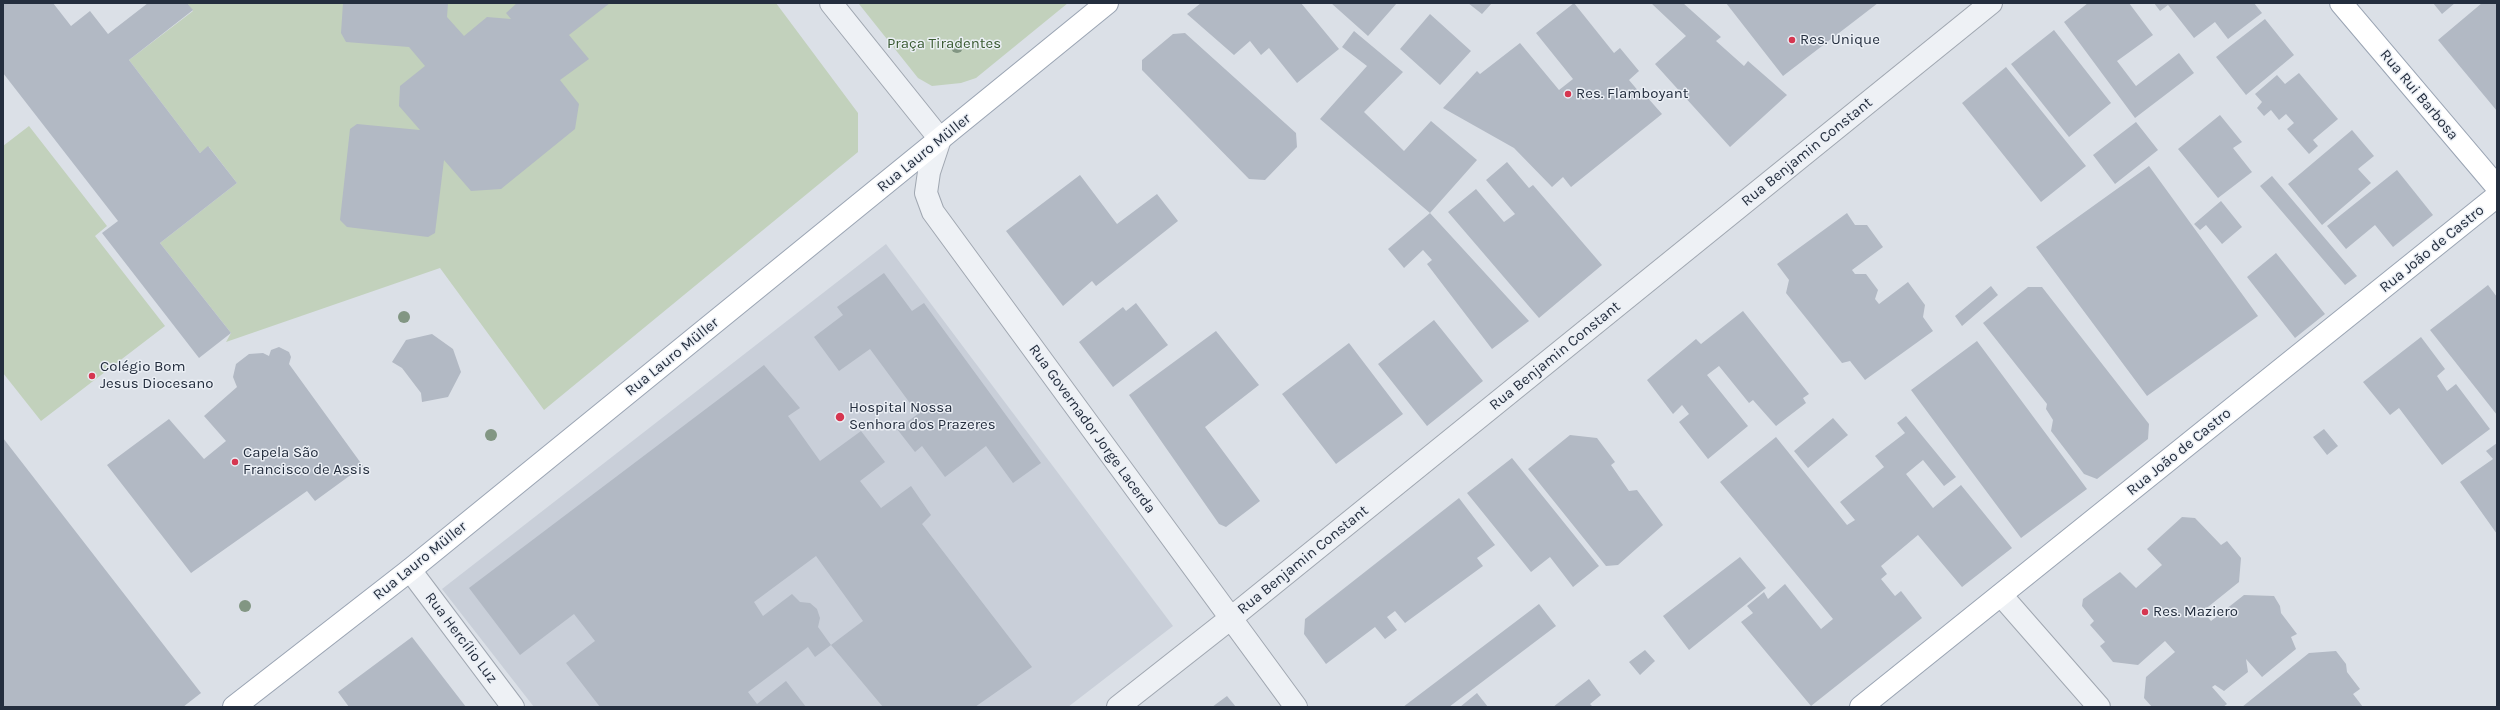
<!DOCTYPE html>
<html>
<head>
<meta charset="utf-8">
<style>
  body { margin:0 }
  #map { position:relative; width:2500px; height:710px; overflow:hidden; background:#dbe0e7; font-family:Karla,sans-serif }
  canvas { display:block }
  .frame { position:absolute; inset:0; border:4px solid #242e3e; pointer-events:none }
</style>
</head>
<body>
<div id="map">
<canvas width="2500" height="710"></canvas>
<div class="frame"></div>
</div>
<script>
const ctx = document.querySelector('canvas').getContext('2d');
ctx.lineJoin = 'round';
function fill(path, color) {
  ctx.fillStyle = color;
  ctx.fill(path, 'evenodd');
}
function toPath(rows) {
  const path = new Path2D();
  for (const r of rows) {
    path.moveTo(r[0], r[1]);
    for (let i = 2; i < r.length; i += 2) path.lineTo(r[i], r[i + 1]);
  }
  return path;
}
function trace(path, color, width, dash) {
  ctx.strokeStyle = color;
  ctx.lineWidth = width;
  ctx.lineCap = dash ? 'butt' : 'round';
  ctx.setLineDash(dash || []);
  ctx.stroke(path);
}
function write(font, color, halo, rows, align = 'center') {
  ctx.font = font + ' Karla,sans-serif';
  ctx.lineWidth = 3;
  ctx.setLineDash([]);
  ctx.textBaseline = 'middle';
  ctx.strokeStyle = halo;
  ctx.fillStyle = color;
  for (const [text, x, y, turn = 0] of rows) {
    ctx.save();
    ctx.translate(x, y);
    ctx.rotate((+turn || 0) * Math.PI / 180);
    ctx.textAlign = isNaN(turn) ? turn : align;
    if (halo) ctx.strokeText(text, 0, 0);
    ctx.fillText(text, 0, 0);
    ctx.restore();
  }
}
const built = toPath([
  [886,244,1173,626,1068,707,534,707,442,589]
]);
const green = toPath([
  [187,3,776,3,858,113,858,152,544,410,440,268,226,342,231,333,160,243,237,183,209,147,200,153,129,60,193,11],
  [861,3,1068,3,976,78,961,83,932,86,918,78,859,4],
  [29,126,107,226,95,236,165,326,41,421,3,373,3,146]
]);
const building = toPath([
  [3,3,53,3,71,26,90,11,108,34,148,3,187,3,193,10,129,60,200,153,208,146,237,183,160,243,231,333,199,358,102,233,118,221,3,73],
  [343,3,448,3,447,17,464,36,487,17,511,19,506,13,517,3,610,3,569,35,589,59,560,80,579,104,575,129,501,189,471,191,444,160,435,233,428,237,347,227,340,220,350,129,357,124,420,130,399,106,400,86,425,66,409,47,346,42,341,33],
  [1201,3,1301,3,1339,49,1297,83,1269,48,1261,55,1250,41,1234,55,1187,14],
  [1331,3,1397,3,1368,36],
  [1468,3,1492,3,1482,14],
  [1574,3,1614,53,1620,48,1639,71,1629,80,1645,99,1647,97,1662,114,1571,187,1563,177,1552,187,1514,148,1443,108,1477,71,1480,74,1520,43,1559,90,1573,79,1536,33],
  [1651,3,1683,3,1721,37,1716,41,1744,66,1748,61,1787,95,1730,147,1655,64,1686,36],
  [1726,3,1878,3,1783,76],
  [2088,3,2129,3,2153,35,2117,61,2136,86,2179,53,2194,73,2135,118,2064,22],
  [2154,3,2254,3,2262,13,2228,39,2215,22,2194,38,2168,5,2160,11],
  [2433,3,2455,3,2442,14],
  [2482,3,2497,3,2497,111,2438,40],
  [1430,14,1471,51,1440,85,1400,49],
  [2265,19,2294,55,2246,95,2216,57],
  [2054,30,2111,103,2069,137,2011,64],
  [1354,31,1403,72,1364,112,1404,151,1431,121,1477,160,1430,213,1320,119,1367,66,1342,47],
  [1185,33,1296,133,1297,147,1265,180,1249,179,1142,70,1142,60,1173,34],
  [2006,67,2086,166,2041,202,1962,103],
  [2299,73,2338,119,2313,140,2318,146,2309,154,2287,129,2294,123,2286,114,2279,120,2271,110,2264,116,2257,108,2262,102,2255,94,2277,75,2285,84],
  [2220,115,2242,142,2233,148,2252,172,2218,198,2178,149],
  [2136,122,2158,150,2115,184,2093,155],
  [2352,130,2374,156,2358,169,2371,183,2322,225,2288,184],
  [1507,162,1529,188,1533,185,1602,265,1539,318,1448,212,1476,189,1504,222,1515,214,1486,180],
  [2149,166,2258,316,2147,396,2036,247],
  [2397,170,2433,215,2393,247,2375,225,2346,249,2327,226],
  [1080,175,1117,224,1157,194,1178,221,1096,286,1092,281,1063,306,1006,231],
  [2272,176,2357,276,2345,285,2260,186],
  [2221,201,2242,227,2222,244,2206,225,2200,230,2194,224],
  [1430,213,1529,321,1492,349,1427,264,1432,260,1423,250,1404,268,1388,249],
  [1847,213,1855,225,1867,225,1883,247,1852,270,1855,274,1866,274,1878,290,1875,299,1879,304,1908,282,1925,305,1923,317,1933,331,1865,380,1850,361,1842,363,1786,293,1789,280,1777,264],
  [2276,253,2325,314,2295,338,2247,277],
  [884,273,912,311,924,303,1041,463,1013,483,986,446,945,477,922,446,915,452,897,429,918,414,870,349,839,371,814,337,843,315,837,307],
  [2488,285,2497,297,2497,415,2430,330],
  [1991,286,1998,295,1962,326,1955,316],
  [2028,287,2042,287,2149,424,2148,439,2097,479,2084,474,2051,431,2053,420,2046,409,2047,404,1983,323],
  [1136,303,1168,345,1113,387,1079,342,1123,307,1126,311],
  [1743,311,1809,394,1803,398,1806,403,1776,426,1753,400,1749,403,1719,366,1707,375,1748,426,1708,459,1679,422,1689,414,1682,405,1673,414,1647,380,1696,339,1701,344],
  [1434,320,1483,381,1427,426,1378,364],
  [1216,331,1259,385,1205,427,1260,501,1226,527,1219,524,1129,395],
  [432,334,453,349,461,372,448,397,422,402,421,393,402,368,392,362,406,340],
  [2421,337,2445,369,2437,376,2447,391,2456,384,2490,429,2442,465,2399,408,2390,415,2363,382],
  [1977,341,2087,489,2021,538,1911,390],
  [1349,343,1403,414,1336,464,1282,394],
  [279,347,289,352,291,357,289,364,363,466,315,501,307,491,191,573,107,465,169,419,204,459,226,441,204,416,237,387,233,377,236,364,249,354,263,353,269,356,271,350],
  [764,365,800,408,788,416,820,461,861,431,885,462,860,481,881,508,911,486,931,515,922,524,1032,667,975,707,883,707,831,645,863,621,816,556,754,602,763,616,792,594,800,602,810,603,817,609,820,618,818,627,831,645,815,657,808,647,748,692,757,704,786,681,806,707,600,707,566,663,595,641,574,614,520,655,469,588],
  [1906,416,1956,477,1944,486,1923,460,1906,474,1933,508,1961,485,2012,548,1962,587,1918,535,1881,566,1887,574,1881,579,1895,596,1901,591,1922,618,1811,706,1741,622,1753,613,1747,606,1764,592,1768,599,1785,584,1821,629,1833,619,1720,482,1776,437,1847,525,1855,520,1840,502,1884,467,1875,456,1905,433,1897,423],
  [1833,418,1848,435,1808,468,1794,451],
  [2324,429,2338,446,2327,455,2313,437],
  [1570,435,1597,438,1615,462,1611,465,1629,491,1637,490,1663,525,1618,565,1606,566,1528,469],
  [3,438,201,693,183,707,3,707],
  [2497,443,2497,534,2460,482,2493,459,2486,451],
  [1512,458,1599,566,1573,587,1550,557,1531,572,1467,493],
  [1459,498,1495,545,1477,558,1483,566,1405,623,1395,611,1387,617,1397,630,1385,639,1375,627,1326,664,1304,634,1305,619],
  [2182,517,2195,518,2221,545,2227,541,2241,558,2239,582,2203,611,2211,621,2244,595,2274,596,2280,606,2281,613,2297,634,2291,637,2296,649,2262,677,2246,659,2248,672,2224,691,2215,685,2212,687,2227,704,2223,707,2152,707,2144,698,2146,677,2175,652,2165,641,2138,665,2113,662,2100,646,2105,642,2090,625,2094,621,2082,606,2083,599,2120,572,2136,588,2162,565,2147,549],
  [1740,557,1766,588,1689,650,1663,616],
  [1539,604,1556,626,1449,707,1403,707],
  [412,637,466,707,349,707,338,692],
  [1645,650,1655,661,1640,675,1629,662],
  [2336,651,2346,664,2347,672,2360,689,2353,694,2363,707,2242,707,2309,653],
  [1589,679,1601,695,1590,704,1593,707,1553,707],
  [1477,693,1488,707,1460,707],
  [1227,696,1236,707,1212,707]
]);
const minor = toPath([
  [831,3,940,139,929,172,926,193,933,212,1296,707],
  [410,570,513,707],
  [2001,595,2099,707],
  [1118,707,1231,618,1991,3]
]);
const major = toPath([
  [2341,3,2497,187],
  [234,707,410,570,1107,3],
  [1861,707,2497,196]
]);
const trees = [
  [957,47],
  [404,317],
  [491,435],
  [245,606]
];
const markers = [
  [1792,40,4,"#d63650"],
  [1568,94,4,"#d63650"],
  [92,376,4,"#d63650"],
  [840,417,5,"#d63650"],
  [235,462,4,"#d63650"],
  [2145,612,4,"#d63650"]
];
const poiNames = [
  ["Res. Unique",1800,40],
  ["Res. Flamboyant",1576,94],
  ["Colégio Bom",100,367],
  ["Jesus Diocesano",100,384],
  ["Hospital Nossa",849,408],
  ["Senhora dos Prazeres",849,425],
  ["Capela São",243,453],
  ["Francisco de Assis",243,470],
  ["Res. Maziero",2153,612]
];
const parkNames = [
  ["Praça Tiradentes",944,44]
];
const streetNames = [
  ["Rua Rui Barbosa",2419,95,50],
  ["Rua Benjamin Constant",1807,152,-39],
  ["Rua Lauro Müller",924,153,-39],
  ["Rua João de Castro",2432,249,-39],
  ["Rua Benjamin Constant",1555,356,-39],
  ["Rua Lauro Müller",672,357,-39],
  ["Rua Governador Jorge Lacerda",1092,429,54],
  ["Rua João de Castro",2179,452,-39],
  ["Rua Benjamin Constant",1303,560,-39],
  ["Rua Lauro Müller",420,561,-39],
  ["Rua Hercílio Luz",461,638,53]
];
fill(built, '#c9cfd9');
fill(green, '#c2d1bc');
fill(building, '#b2b9c4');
trace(minor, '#a0a7b1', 24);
trace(major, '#9aa4b3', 24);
trace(minor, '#eef1f5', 22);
trace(major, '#fff', 22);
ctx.fillStyle = '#829683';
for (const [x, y] of trees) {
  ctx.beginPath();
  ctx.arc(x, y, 6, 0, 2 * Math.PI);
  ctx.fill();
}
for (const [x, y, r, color] of markers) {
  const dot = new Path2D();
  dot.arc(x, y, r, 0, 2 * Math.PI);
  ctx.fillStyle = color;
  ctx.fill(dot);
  trace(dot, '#ebeff5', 1.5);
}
write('15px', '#242e3e', '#ebeff5', poiNames, 'left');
write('15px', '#395a31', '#ebeff5', parkNames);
write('15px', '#242e3e', '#ebeff5', streetNames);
</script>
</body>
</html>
